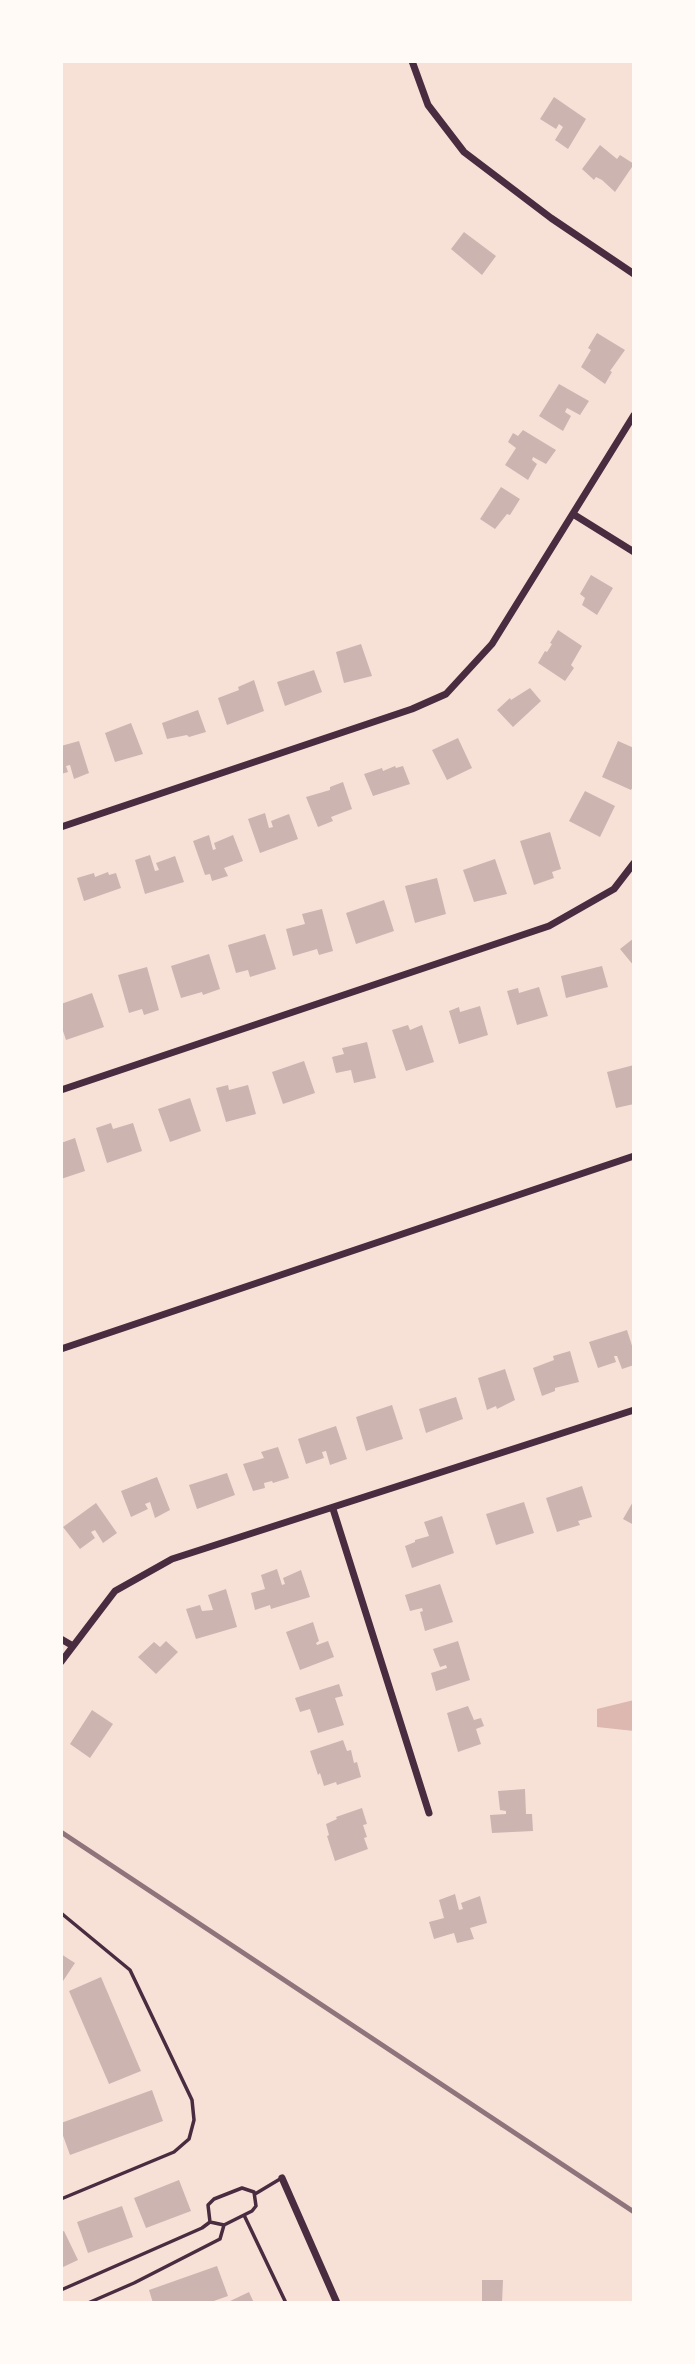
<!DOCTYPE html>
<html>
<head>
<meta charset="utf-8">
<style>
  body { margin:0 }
  #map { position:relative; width:695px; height:2364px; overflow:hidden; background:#f7e1d7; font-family:"Sofia Sans Condensed",sans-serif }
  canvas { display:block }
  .frame { position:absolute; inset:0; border:63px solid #fffaf5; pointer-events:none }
</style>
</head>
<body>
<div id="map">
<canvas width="695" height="2364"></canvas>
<div class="frame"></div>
</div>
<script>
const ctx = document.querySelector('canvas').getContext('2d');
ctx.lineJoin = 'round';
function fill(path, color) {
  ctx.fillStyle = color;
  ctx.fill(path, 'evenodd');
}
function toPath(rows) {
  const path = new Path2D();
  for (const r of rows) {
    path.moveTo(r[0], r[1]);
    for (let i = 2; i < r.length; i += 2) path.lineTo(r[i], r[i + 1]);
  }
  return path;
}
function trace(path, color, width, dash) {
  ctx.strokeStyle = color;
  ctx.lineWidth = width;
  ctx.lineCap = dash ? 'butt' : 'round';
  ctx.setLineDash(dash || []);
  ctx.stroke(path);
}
const water = toPath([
  [634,1700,634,1731,597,1727,597,1709]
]);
const building = toPath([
  [554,97,586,119,568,149,555,140,563,127,559,124,556,129,540,119],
  [600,145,617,159,620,155,634,164,615,192,602,180,596,177,594,180,582,169],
  [464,232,496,256,482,275,451,249],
  [597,333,625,350,610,371,612,372,605,384,581,367,591,350,588,348],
  [559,384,589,401,580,415,567,408,565,412,571,416,563,431,539,416],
  [523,430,556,450,546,464,533,457,532,460,537,464,528,480,505,465,516,448,508,442,513,433,518,436],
  [501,487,520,499,510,515,507,514,495,529,480,519],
  [591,575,613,588,597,615,582,605,585,598,580,594],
  [558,630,582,646,571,665,574,668,565,681,538,663,545,651,547,652,552,644,550,643],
  [361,644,372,676,344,683,336,652],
  [314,670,322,692,285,706,277,682],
  [254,680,264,711,227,725,218,698,239,690,238,687],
  [530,688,541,701,513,727,497,710,510,698,511,700],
  [198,710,206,732,189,737,187,735,167,739,162,723],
  [131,723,143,754,115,762,105,733],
  [458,738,472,768,447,780,432,750],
  [79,741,89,773,74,779,70,765,66,766,68,772,61,774,61,746],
  [618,741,634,748,634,785,631,790,602,777],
  [395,766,396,768,403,766,410,784,373,796,364,774,382,768,383,771],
  [343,782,352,809,331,817,333,821,318,827,306,797,330,790,330,787],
  [585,791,615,806,600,837,569,821],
  [265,813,269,828,273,827,271,821,289,814,298,839,260,853,248,819],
  [550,832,561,869,552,872,554,878,534,885,520,841],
  [209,835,213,850,216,849,214,843,233,835,243,861,224,868,228,876,212,881,210,874,205,875,193,841],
  [150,855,155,871,159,870,156,863,175,856,184,882,145,894,135,860],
  [495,859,507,894,474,902,463,870],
  [108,872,109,875,116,873,121,888,84,901,77,878,94,873,95,877],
  [437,878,446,914,415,923,405,886],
  [384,900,394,931,356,944,346,913],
  [322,909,333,951,319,955,317,949,293,956,286,929,305,924,302,914],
  [265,934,276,969,250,977,248,970,236,973,228,945],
  [634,938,634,966,620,949],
  [209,954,220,989,203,995,202,992,181,998,171,966],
  [602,966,608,987,566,998,561,976],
  [147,967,159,1010,144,1015,142,1009,129,1013,118,975],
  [539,987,548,1016,517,1025,507,991,518,988,519,993],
  [92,993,104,1027,66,1040,61,1025,61,1004],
  [480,1006,488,1035,459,1044,449,1011,459,1007,460,1012],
  [408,1025,410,1030,422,1025,434,1062,406,1071,392,1030],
  [367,1042,376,1078,354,1083,351,1070,336,1073,332,1057,344,1054,342,1048],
  [304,1061,315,1093,283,1104,272,1072],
  [634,1065,634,1104,616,1108,607,1072],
  [228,1085,229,1090,248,1085,256,1114,226,1122,216,1088],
  [190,1098,201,1131,170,1142,158,1109],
  [111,1123,113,1129,133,1123,142,1151,107,1163,96,1128],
  [75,1138,85,1171,61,1179,61,1143],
  [627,1330,634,1352,634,1365,622,1369,617,1356,614,1356,616,1362,598,1368,589,1342],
  [570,1351,579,1382,555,1388,555,1391,542,1396,533,1368,554,1360,553,1356],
  [505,1369,515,1400,497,1409,496,1406,487,1410,478,1378],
  [456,1397,463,1419,426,1433,419,1409],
  [392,1405,403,1439,366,1451,356,1417],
  [336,1426,347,1459,330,1465,326,1451,322,1452,324,1458,306,1464,298,1439],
  [278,1447,289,1478,273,1483,272,1481,264,1483,265,1488,253,1491,243,1464,264,1458,261,1452],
  [227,1473,235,1495,197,1509,189,1485],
  [157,1477,170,1510,155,1518,150,1502,145,1504,148,1509,131,1517,121,1491],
  [582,1486,592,1517,578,1521,580,1525,557,1532,546,1498],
  [634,1500,634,1525,623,1519],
  [524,1502,534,1533,496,1545,486,1514],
  [96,1503,117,1533,103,1543,95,1530,91,1532,95,1538,80,1549,63,1527],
  [442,1516,454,1553,412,1568,405,1546,415,1542,415,1540,429,1536,424,1522],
  [277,1569,282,1585,285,1584,283,1578,301,1570,310,1597,271,1609,270,1605,255,1610,251,1593,265,1589,261,1575],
  [440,1584,453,1622,425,1631,420,1612,423,1611,422,1608,410,1611,405,1595],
  [226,1589,237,1627,196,1639,186,1609,200,1605,202,1611,213,1610,208,1595],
  [313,1622,319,1641,316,1643,317,1645,328,1641,334,1657,300,1670,286,1632],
  [166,1641,178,1652,156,1674,138,1657,154,1642,160,1647],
  [458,1641,470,1680,436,1691,431,1673,447,1668,446,1665,440,1667,433,1649],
  [339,1684,343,1696,335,1698,344,1725,318,1733,310,1709,300,1712,295,1698],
  [468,1706,474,1720,481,1718,484,1726,476,1729,481,1744,458,1752,447,1713],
  [92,1710,113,1724,90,1758,70,1744],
  [343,1740,347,1751,351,1750,354,1763,357,1762,361,1777,337,1785,336,1782,324,1786,320,1773,318,1775,310,1751],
  [525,1789,526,1814,532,1814,533,1831,492,1833,490,1815,506,1814,506,1811,500,1810,498,1791],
  [362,1808,367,1824,363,1825,367,1837,364,1838,368,1849,335,1861,327,1836,329,1835,326,1824,337,1819,336,1817],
  [455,1894,459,1910,463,1909,461,1903,480,1896,487,1923,470,1928,474,1939,457,1943,454,1933,434,1939,429,1922,444,1918,439,1900],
  [61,1954,75,1963,61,1984],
  [101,1977,141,2071,109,2084,69,1991],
  [152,2090,163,2121,70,2155,61,2130,61,2123],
  [179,2180,191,2211,146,2228,134,2198],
  [122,2206,133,2237,88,2253,77,2222],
  [64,2231,78,2260,61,2268,61,2232],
  [217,2266,228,2296,208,2303,153,2303,149,2290],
  [482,2280,503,2280,502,2303,482,2303],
  [249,2292,254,2303,226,2303]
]);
const service = toPath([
  [61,1913,130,1970,192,2100,194,2120,189,2139,174,2152,61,2199],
  [255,2194,280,2179],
  [244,2215,286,2303],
  [61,2290,202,2228,210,2222],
  [88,2303,134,2283,220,2239,224,2225,252,2211,256,2206,254,2192,242,2188,214,2199,208,2205,210,2222,224,2225]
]);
const minor = toPath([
  [412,61,428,105,464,152,551,218,634,274],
  [573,514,634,552],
  [61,827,412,709,446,694,492,644,634,415],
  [61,1090,549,926,614,889,634,863],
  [61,1349,634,1156],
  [333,1509,429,1813],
  [61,1639,73,1646],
  [61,1662,115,1591,172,1559,634,1410],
  [282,2178,337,2303]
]);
const rail = toPath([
  [61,1832,634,2212]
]);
fill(water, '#dcb8b0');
fill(building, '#ccb4b1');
trace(service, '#4a2c40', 3.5);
trace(minor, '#4a2c40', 7);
trace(rail, '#8f747c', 5);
</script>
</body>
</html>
